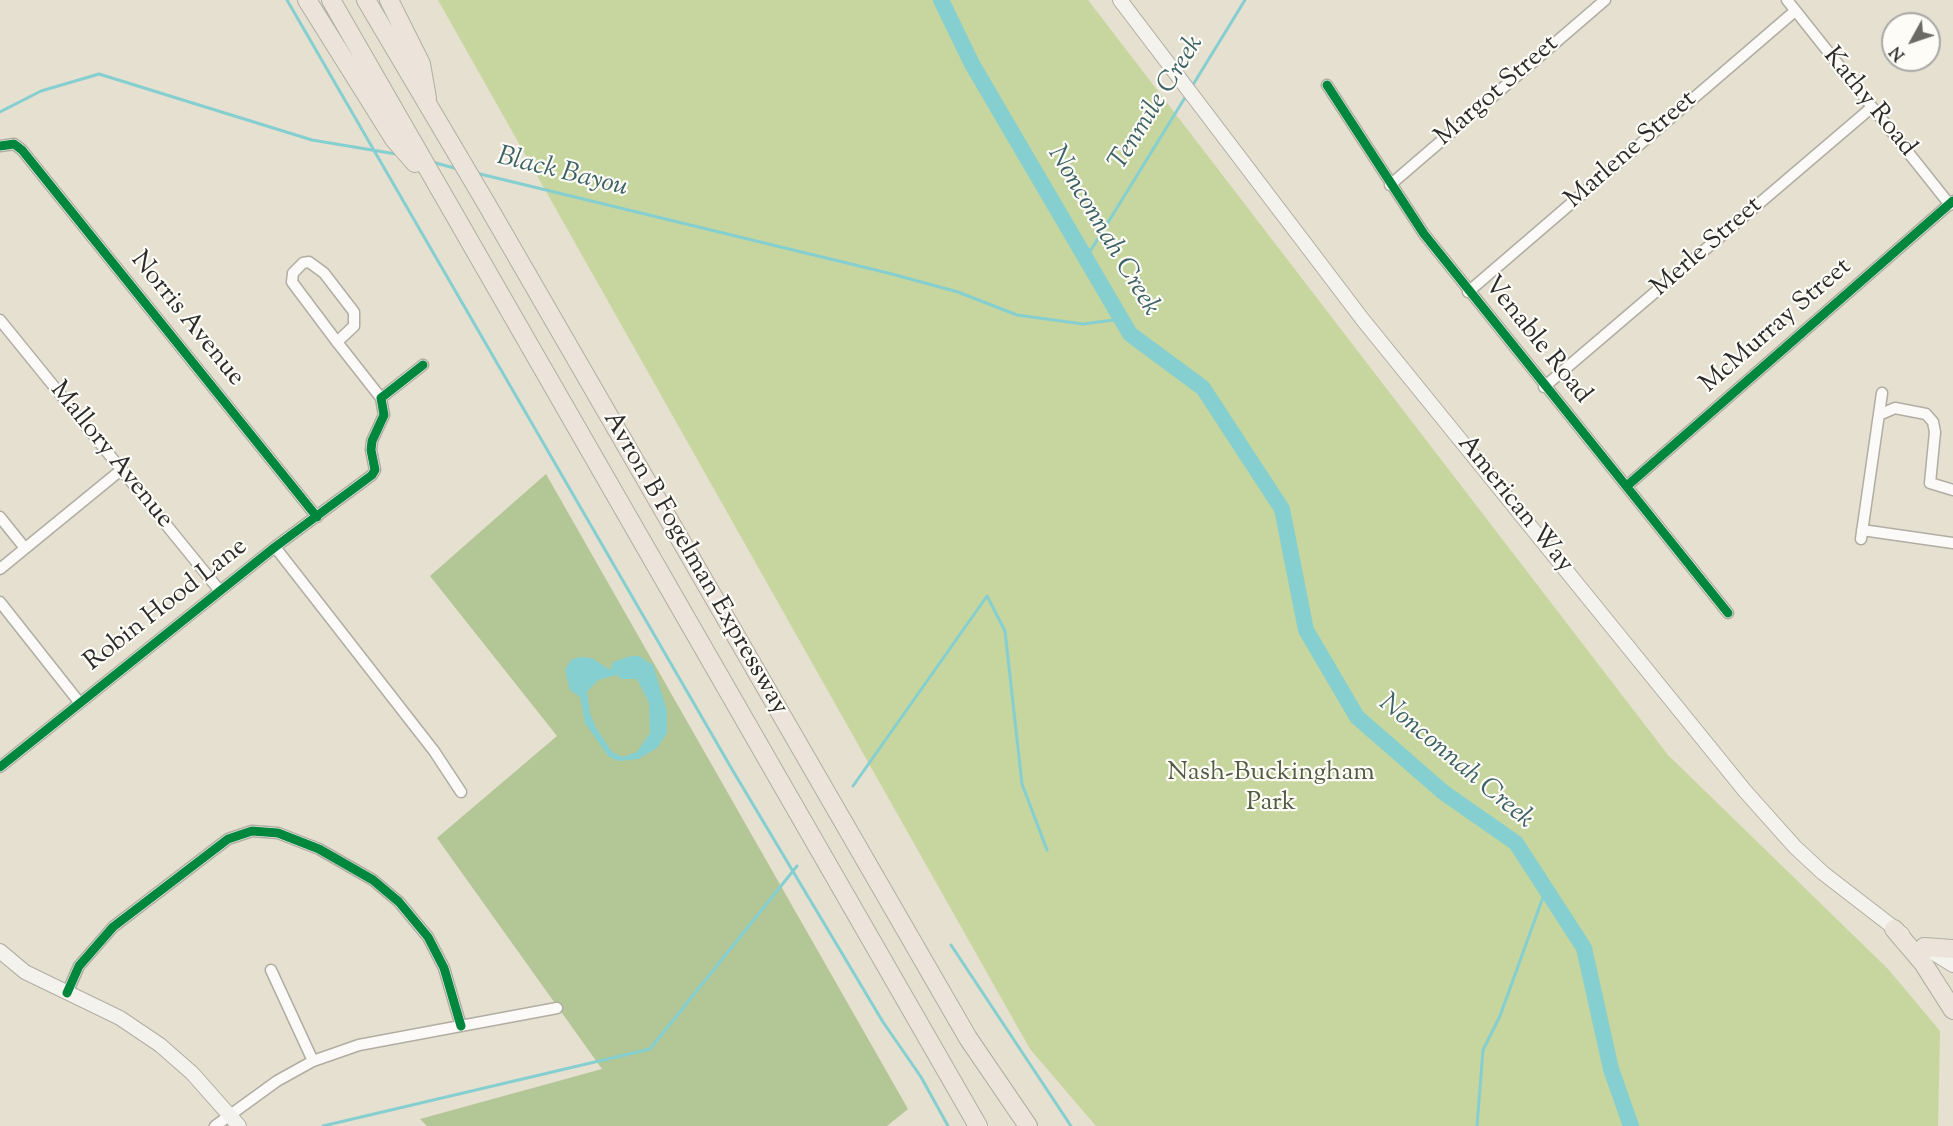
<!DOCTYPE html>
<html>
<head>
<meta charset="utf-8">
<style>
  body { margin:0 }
  #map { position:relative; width:1953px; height:1126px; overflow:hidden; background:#e5e0cf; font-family:"Sorts Mill Goudy",serif }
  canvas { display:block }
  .north { position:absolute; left:1881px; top:12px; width:60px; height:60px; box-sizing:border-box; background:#fdfcf7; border:2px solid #a9a8a5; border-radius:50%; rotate:230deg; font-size:16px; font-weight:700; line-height:24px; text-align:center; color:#2b2b2b }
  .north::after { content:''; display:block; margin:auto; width:21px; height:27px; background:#6c6a64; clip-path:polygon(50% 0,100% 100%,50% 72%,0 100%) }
</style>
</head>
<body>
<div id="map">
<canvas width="1953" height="1126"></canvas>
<div class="north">N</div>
</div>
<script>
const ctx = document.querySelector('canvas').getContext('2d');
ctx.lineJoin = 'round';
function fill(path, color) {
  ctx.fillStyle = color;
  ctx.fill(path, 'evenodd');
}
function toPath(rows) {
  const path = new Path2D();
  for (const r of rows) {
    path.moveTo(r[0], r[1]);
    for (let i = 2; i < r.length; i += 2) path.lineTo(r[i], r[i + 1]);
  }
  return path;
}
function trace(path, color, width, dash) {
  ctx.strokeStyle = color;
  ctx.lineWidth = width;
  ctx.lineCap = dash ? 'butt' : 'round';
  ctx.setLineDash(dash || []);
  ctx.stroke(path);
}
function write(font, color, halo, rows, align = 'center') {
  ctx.font = font + ' "Sorts Mill Goudy",serif';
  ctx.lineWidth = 4.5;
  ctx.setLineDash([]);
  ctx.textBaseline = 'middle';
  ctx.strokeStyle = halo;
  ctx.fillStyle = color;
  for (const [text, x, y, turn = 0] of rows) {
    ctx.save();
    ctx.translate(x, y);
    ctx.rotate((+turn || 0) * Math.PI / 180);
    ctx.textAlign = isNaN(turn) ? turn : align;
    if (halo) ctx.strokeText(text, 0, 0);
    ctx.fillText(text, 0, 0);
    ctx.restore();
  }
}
const green = toPath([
  [438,0,1088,0,1668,755,1889,970,1940,1031,1938,1126,1096,1126,1030,1049]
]);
const forest = toPath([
  [546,474,908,1109,887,1126,427,1126,420,1119,602,1069,437,838,557,736,430,576]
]);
const water = toPath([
  [631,656,639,656,653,665,667,711,667,733,657,748,638,759,618,761,608,756,585,723,580,697,570,690,565,670,571,660,580,657,592,658,610,670,613,662],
  [617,675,621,679,637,679,649,703,650,733,637,752,623,757,612,752,596,728,590,713,587,692,598,680]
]);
const stream = toPath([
  [287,0,733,771,883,1022,921,1077,948,1126],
  [1191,88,1245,0],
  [0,112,41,91,99,74,312,140,396,154],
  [432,162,458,169],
  [476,173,888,273,958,292,1017,315,1083,324,1121,319],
  [1086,258,1186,96],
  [853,786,987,596,1005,631,1022,784,1047,850],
  [951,945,1071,1126],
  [323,1126,650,1049,797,866],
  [1477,1126,1483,1050,1500,1016,1546,889]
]);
const river = toPath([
  [941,0,972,64,1130,334,1203,388,1282,509,1306,630,1357,717,1443,792,1516,843,1584,948,1611,1069,1631,1126]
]);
const street = toPath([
  [1787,0,1950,205],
  [1327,85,1424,234,1728,613],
  [0,146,14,144,22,150,317,517],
  [1390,185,1605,0],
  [309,262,324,273,354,312,354,326,337,342,292,282,293,273,303,263,309,262],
  [1468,292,1795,11],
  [0,320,220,591],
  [337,342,381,398],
  [1544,387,1871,108],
  [1879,415,1895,408,1926,414,1933,422,1935,432,1930,483,1953,490],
  [1628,485,1953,201],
  [0,517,24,547],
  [1862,530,1953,543],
  [1861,539,1882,393],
  [275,547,434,751,461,792],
  [0,569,121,470],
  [0,602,79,702],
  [0,767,275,547,372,475,375,470,371,450,372,441,384,415,381,398,423,365],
  [271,970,313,1061],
  [67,993,79,966,113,927,228,839,252,831,278,833,319,849,373,880,399,902,428,937,444,968,461,1026],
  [215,1126,277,1081,313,1061,359,1045,557,1008]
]);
const secondary = toPath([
  [1120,0,1363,320,1745,791,1795,847,1823,873,1902,934],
  [1924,947,1953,965],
  [0,951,25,972,120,1018,160,1045,192,1073,239,1126]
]);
const highway = toPath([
  [307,0,394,139,415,163],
  [331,0,978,1126],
  [366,0,486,203,968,1038,1028,1126],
  [389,0,421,64,427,98],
  [1894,929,1923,963,1953,1010],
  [1924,947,1953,949]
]);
const cycleway = toPath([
  [1327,85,1424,234,1728,613],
  [0,146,14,144,22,150,317,517],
  [1628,485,1953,201],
  [0,767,275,547,372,475,375,470,371,450,372,441,384,415,381,398,423,365],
  [67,993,79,966,113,927,228,839,252,831,278,833,319,849,373,880,399,902,428,937,444,968,461,1026]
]);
const streetNames = [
  ["Margot Street",1498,92,-41],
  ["Kathy Road",1868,103,51],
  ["Marlene Street",1632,151,-41],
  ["Merle Street",1708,248,-41],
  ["Norris Avenue",186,320,51],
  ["McMurray Street",1777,327,-41],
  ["Venable Road",1536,341,51],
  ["Mallory Avenue",110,456,51],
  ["American Way",1514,505,51],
  ["Avron B Fogelman Expressway",694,564,60],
  ["Robin Hood Lane",167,606,-38]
];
const parkNames = [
  ["Nash-Buckingham",1271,775],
  ["Park",1271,805]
];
const waterNames = [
  ["Tenmile Creek",1158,104,-58],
  ["Black Bayou",562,174,14],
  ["Nonconnah Creek",1102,232,59],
  ["Nonconnah Creek",1455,763,40]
];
fill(green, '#c6d69e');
fill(forest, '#b3c696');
fill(water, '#85cfd1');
trace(stream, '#85cfd1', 3);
trace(river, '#85cfd1', 16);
trace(street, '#b1ada2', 13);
trace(secondary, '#b1ada2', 16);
trace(highway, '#b1ada2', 20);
trace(street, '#fbfaf8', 10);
trace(secondary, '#f4f2ed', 14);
trace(highway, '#ece4db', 18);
trace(cycleway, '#00873e', 9);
write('26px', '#2b2b2b', '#fdfcf7', streetNames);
write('26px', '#525c42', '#fdfcf7', parkNames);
write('italic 27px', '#3c6265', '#fdfcf7', waterNames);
</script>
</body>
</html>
